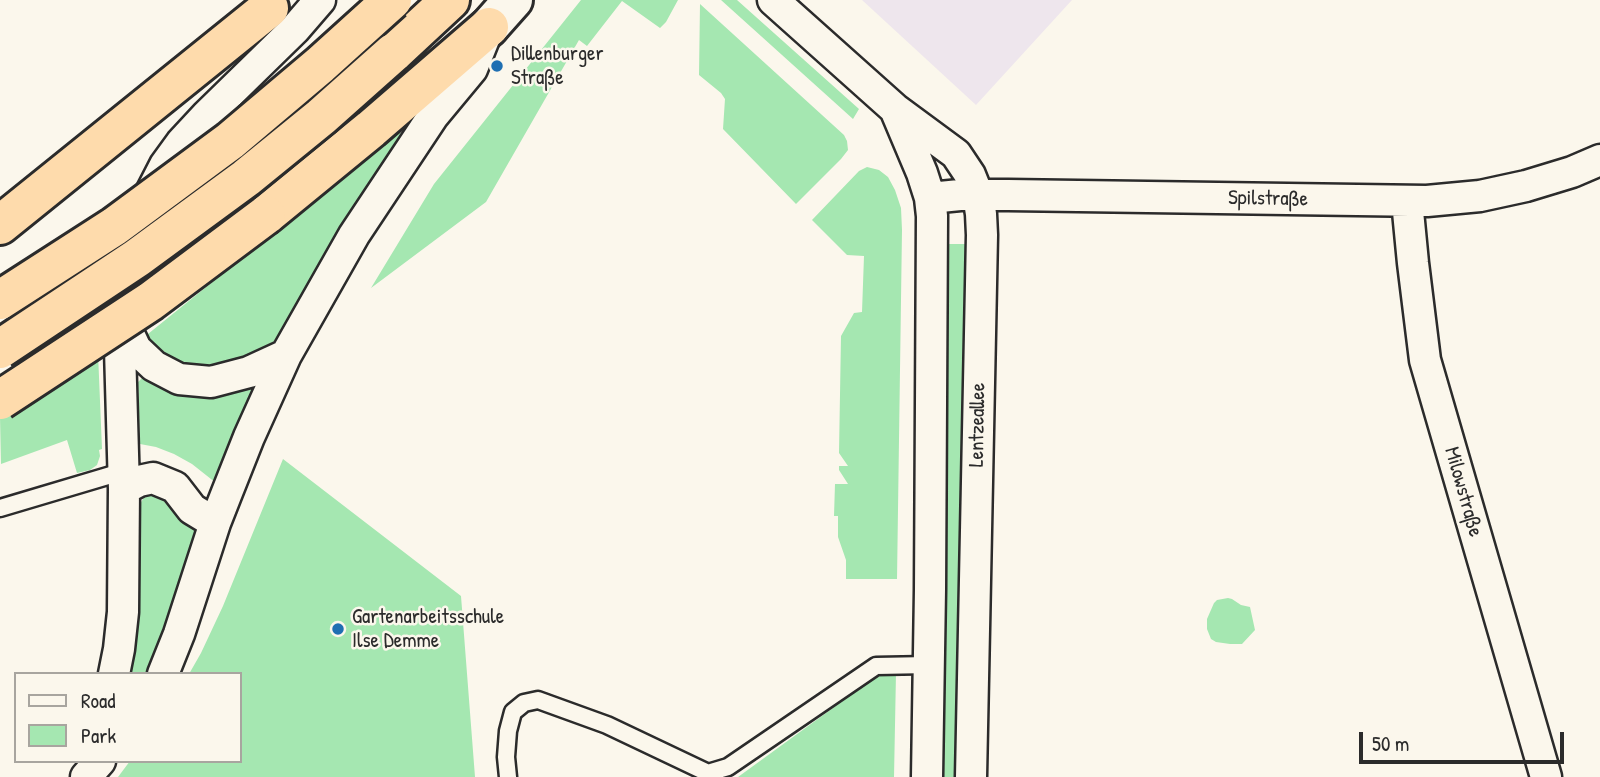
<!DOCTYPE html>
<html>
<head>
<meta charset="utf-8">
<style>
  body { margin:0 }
  #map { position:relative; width:1600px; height:777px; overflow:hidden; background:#fbf7ec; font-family:"Patrick Hand",sans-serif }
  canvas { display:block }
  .legend { position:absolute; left:14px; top:672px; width:228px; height:91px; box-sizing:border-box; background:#fbf7ec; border:2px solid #a8a59f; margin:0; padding:9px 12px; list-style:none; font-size:21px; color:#2b2b2b }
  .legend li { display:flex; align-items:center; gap:14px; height:35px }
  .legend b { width:35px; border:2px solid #a8a59f }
  .scale { position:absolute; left:1359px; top:732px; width:205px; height:32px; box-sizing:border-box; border:4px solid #2b2b2b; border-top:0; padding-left:9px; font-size:21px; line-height:24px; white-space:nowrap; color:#2b2b2b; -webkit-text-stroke:5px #fbf7ec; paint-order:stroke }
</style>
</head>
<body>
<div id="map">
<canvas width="1600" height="777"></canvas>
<ul class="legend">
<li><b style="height:9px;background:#fbf7ec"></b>Road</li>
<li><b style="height:19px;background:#a5e7b1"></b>Park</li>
</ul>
<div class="scale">50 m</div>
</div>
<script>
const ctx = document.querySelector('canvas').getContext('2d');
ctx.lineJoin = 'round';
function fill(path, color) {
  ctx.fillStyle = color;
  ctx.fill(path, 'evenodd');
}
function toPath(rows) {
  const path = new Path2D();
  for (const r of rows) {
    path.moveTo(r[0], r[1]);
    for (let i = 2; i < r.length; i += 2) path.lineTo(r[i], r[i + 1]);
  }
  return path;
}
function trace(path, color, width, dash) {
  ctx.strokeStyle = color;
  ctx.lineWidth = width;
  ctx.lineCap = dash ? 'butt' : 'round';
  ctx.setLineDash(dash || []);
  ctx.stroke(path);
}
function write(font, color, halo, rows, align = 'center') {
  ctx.font = font + ' "Patrick Hand",sans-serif';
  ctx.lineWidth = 5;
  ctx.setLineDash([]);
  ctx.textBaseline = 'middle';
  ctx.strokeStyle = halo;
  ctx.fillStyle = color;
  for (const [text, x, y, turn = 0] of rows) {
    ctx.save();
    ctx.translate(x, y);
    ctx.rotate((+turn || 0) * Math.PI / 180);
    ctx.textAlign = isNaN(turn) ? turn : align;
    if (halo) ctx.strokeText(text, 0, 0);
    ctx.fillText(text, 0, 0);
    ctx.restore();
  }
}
const built = toPath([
  [862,0,1072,0,976,105]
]);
const green = toPath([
  [581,0,678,0,666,22,660,28,622,1,587,46,579,40,486,202,371,288,434,184],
  [721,0,737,0,859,109,853,119],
  [700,4,844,135,847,141,848,150,841,159,796,204,723,129,725,99,721,93,699,75],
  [398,132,404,135,340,230,284,327,269,348,235,369,179,368,143,338],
  [867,167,879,170,888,177,895,190,901,208,902,230,897,579,846,579,846,560,838,537,838,516,834,516,835,484,848,484,839,470,839,466,848,466,839,453,841,336,854,313,862,312,864,256,847,255,812,220,859,171],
  [947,244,968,244,959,777,940,777],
  [98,353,102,449,99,450,100,456,97,465,90,470,77,473,67,440,1,464,0,417],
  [148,372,221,394,253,387,254,391,216,483,192,464,174,454,156,447,140,444,138,382],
  [283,459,461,596,475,777,118,777,130,761,240,761,240,674,189,674,201,653,223,606],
  [156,489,194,527,195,535,193,547,171,617,150,667,146,674,128,674,138,508,144,497,150,491],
  [1228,598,1232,599,1241,605,1250,607,1255,630,1242,644,1230,644,1216,642,1211,639,1207,629,1207,619,1214,603,1217,600],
  [881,673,896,673,894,777,738,777]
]);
const lane = toPath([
  [0,508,111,475,123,475],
  [508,777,506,757,508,731,513,712,524,703,538,700,607,725,708,773,728,767,876,666,929,665]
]);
const street = toPath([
  [773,0,895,109,956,154,970,175,978,195,981,214,982,235,971,777],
  [895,109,922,173,930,198,932,216,930,590,927,777],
  [930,198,960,195,1008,195,1427,201,1480,196,1526,186,1572,172,1600,160],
  [1407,201,1413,263,1425,360,1546,777],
  [146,202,165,165,181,143,207,115,295,29,320,0],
  [122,319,136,349,154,366,179,379,211,382,249,372,286,355],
  [124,489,139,481,153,478,175,487,192,509,215,523],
  [114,674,119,649,123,612,124,489,119,314,128,252],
  [163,674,179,634,215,523,226,495,249,437,286,355,354,235,433,116,472,69,488,29],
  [86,777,100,761]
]);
const secondary = toPath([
  [489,27,513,0]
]);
const highway = toPath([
  [393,53,450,0],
  [266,215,371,129,489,27],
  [0,225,269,8]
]);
const highwayBridge = toPath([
  [0,300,115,226,230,141,320,65,392,0],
  [0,349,137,258,246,178,321,117,393,53],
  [0,400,151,301,266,215]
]);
const markers = [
  [497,66,7,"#1f6fb2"],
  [338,629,7,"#1f6fb2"]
];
const poiNames = [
  ["Dillenburger",511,54],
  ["Straße",511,78],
  ["Gartenarbeitsschule",352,617],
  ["Ilse Demme",352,641]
];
const streetNames = [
  ["Spilstraße",1268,199,1],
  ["Lentzeallee",978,425,-89],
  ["Milowstraße",1463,492,74]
];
fill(built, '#eee6ed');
fill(green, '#a5e7b1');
trace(lane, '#2b2b2b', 21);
trace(street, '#2b2b2b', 35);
trace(secondary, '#2b2b2b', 44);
trace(highway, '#2b2b2b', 44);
trace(lane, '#fbf7ec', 16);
trace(street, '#fbf7ec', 30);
trace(secondary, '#fbf7ec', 38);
trace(highway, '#fedbac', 38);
trace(highwayBridge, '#2b2b2b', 44, []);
trace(highwayBridge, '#fedbac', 38);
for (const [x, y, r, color] of markers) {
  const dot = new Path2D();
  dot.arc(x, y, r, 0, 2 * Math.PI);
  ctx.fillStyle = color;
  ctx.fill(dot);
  trace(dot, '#fbf7ec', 2.5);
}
write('21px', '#2b2b2b', '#fbf7ec', poiNames, 'left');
write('21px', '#2b2b2b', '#fbf7ec', streetNames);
</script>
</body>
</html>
